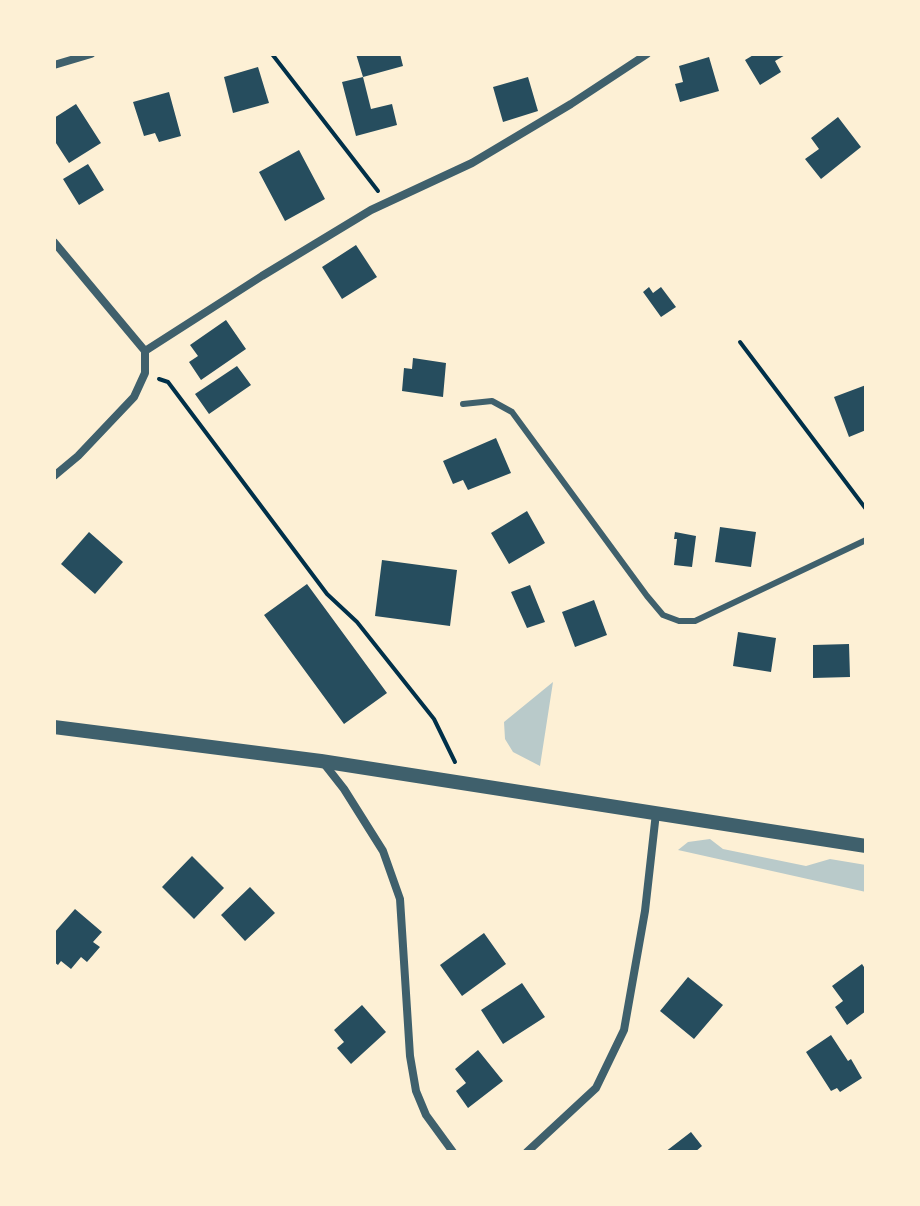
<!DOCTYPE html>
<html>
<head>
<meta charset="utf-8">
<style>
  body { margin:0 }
  #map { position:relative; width:920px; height:1206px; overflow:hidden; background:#fdf0d5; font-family:"Titillium Web",sans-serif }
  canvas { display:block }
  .frame { position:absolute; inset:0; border:56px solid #fdf0d5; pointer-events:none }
</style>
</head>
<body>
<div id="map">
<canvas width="920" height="1206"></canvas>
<div class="frame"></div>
</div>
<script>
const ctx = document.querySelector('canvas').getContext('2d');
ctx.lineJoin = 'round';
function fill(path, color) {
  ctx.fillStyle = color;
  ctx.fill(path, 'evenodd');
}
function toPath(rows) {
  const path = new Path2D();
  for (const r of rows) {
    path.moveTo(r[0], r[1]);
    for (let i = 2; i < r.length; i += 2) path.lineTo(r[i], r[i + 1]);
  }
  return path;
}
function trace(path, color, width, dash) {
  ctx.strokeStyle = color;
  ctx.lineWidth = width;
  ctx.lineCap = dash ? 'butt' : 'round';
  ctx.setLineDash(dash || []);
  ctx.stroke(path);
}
const green = toPath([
  [553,682,540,766,513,752,505,739,504,722],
  [710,839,723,849,806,866,830,859,866,865,866,892,678,850,688,842]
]);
const building = toPath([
  [356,54,400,54,403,66,363,77,371,109,392,104,397,125,356,136,342,82,363,77],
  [755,54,787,54,775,61,781,72,760,85,745,60],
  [709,57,719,91,680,102,675,84,683,82,679,66],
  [258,67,269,103,233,113,224,77],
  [528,77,538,111,503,122,493,87],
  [169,92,181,136,159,142,155,133,144,136,133,102],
  [76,104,101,143,69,163,54,140,54,118],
  [838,117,861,147,821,179,805,159,819,149,811,138],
  [299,150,325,199,285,221,259,172],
  [88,164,104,190,79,205,63,179],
  [356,245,377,277,342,299,322,267],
  [649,287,653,293,661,287,676,307,661,317,643,292],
  [226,320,246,349,201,380,189,362,198,356,190,345],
  [413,358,446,363,443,397,402,391,404,368,412,369],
  [237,366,251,385,209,414,195,394],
  [866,385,866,430,849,437,834,397],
  [496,438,511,473,468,490,463,480,453,484,443,461],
  [527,511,545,543,509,564,491,533],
  [720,527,756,532,751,567,715,562],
  [89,532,123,562,95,594,61,564],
  [675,532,696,536,692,567,674,565,677,539,674,539],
  [382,560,457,570,450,626,375,616],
  [307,584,387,693,344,724,264,615],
  [530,585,545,622,527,628,511,592],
  [594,600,607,635,575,647,562,612],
  [738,632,776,638,771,672,733,666],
  [849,644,850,677,813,678,813,645],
  [192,856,224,888,194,919,162,887],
  [250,887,275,913,245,941,221,915],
  [75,909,102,932,93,942,100,947,87,962,81,957,71,969,61,961,58,965,54,962,54,933],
  [484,933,506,964,462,996,440,965],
  [862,964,866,970,866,1011,847,1025,835,1007,843,1001,832,986],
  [688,977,723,1005,694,1039,660,1011],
  [522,983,545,1017,503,1044,481,1010],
  [362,1005,386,1032,351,1064,337,1048,344,1042,334,1030],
  [831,1035,848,1061,851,1059,862,1078,840,1092,837,1088,831,1091,806,1052],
  [478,1050,503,1081,468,1108,456,1091,466,1083,455,1069],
  [691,1132,702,1146,695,1152,665,1152]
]);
const path = toPath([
  [272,54,378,191],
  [740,342,866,509],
  [159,379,168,382,327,594,357,622,434,719,455,762]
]);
const service = toPath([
  [463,404,492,401,512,412,647,596,663,615,679,621,695,621,866,540]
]);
const minor = toPath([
  [54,65,91,54],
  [54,242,145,351],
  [54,476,78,456,134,397,145,373,145,351,262,276,371,210,472,163,571,104,647,54],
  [322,761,344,789,383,851,400,899,410,1056,416,1091,426,1115,453,1152],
  [527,1152,596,1088,624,1030,645,911,656,813]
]);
const tertiary = toPath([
  [54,727,321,761,866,846]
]);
fill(green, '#b9caca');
fill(building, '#264d5e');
trace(path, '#003049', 4);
trace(service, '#3f606c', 6);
trace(minor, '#3f606c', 8);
trace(tertiary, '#3f606c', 14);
</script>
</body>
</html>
